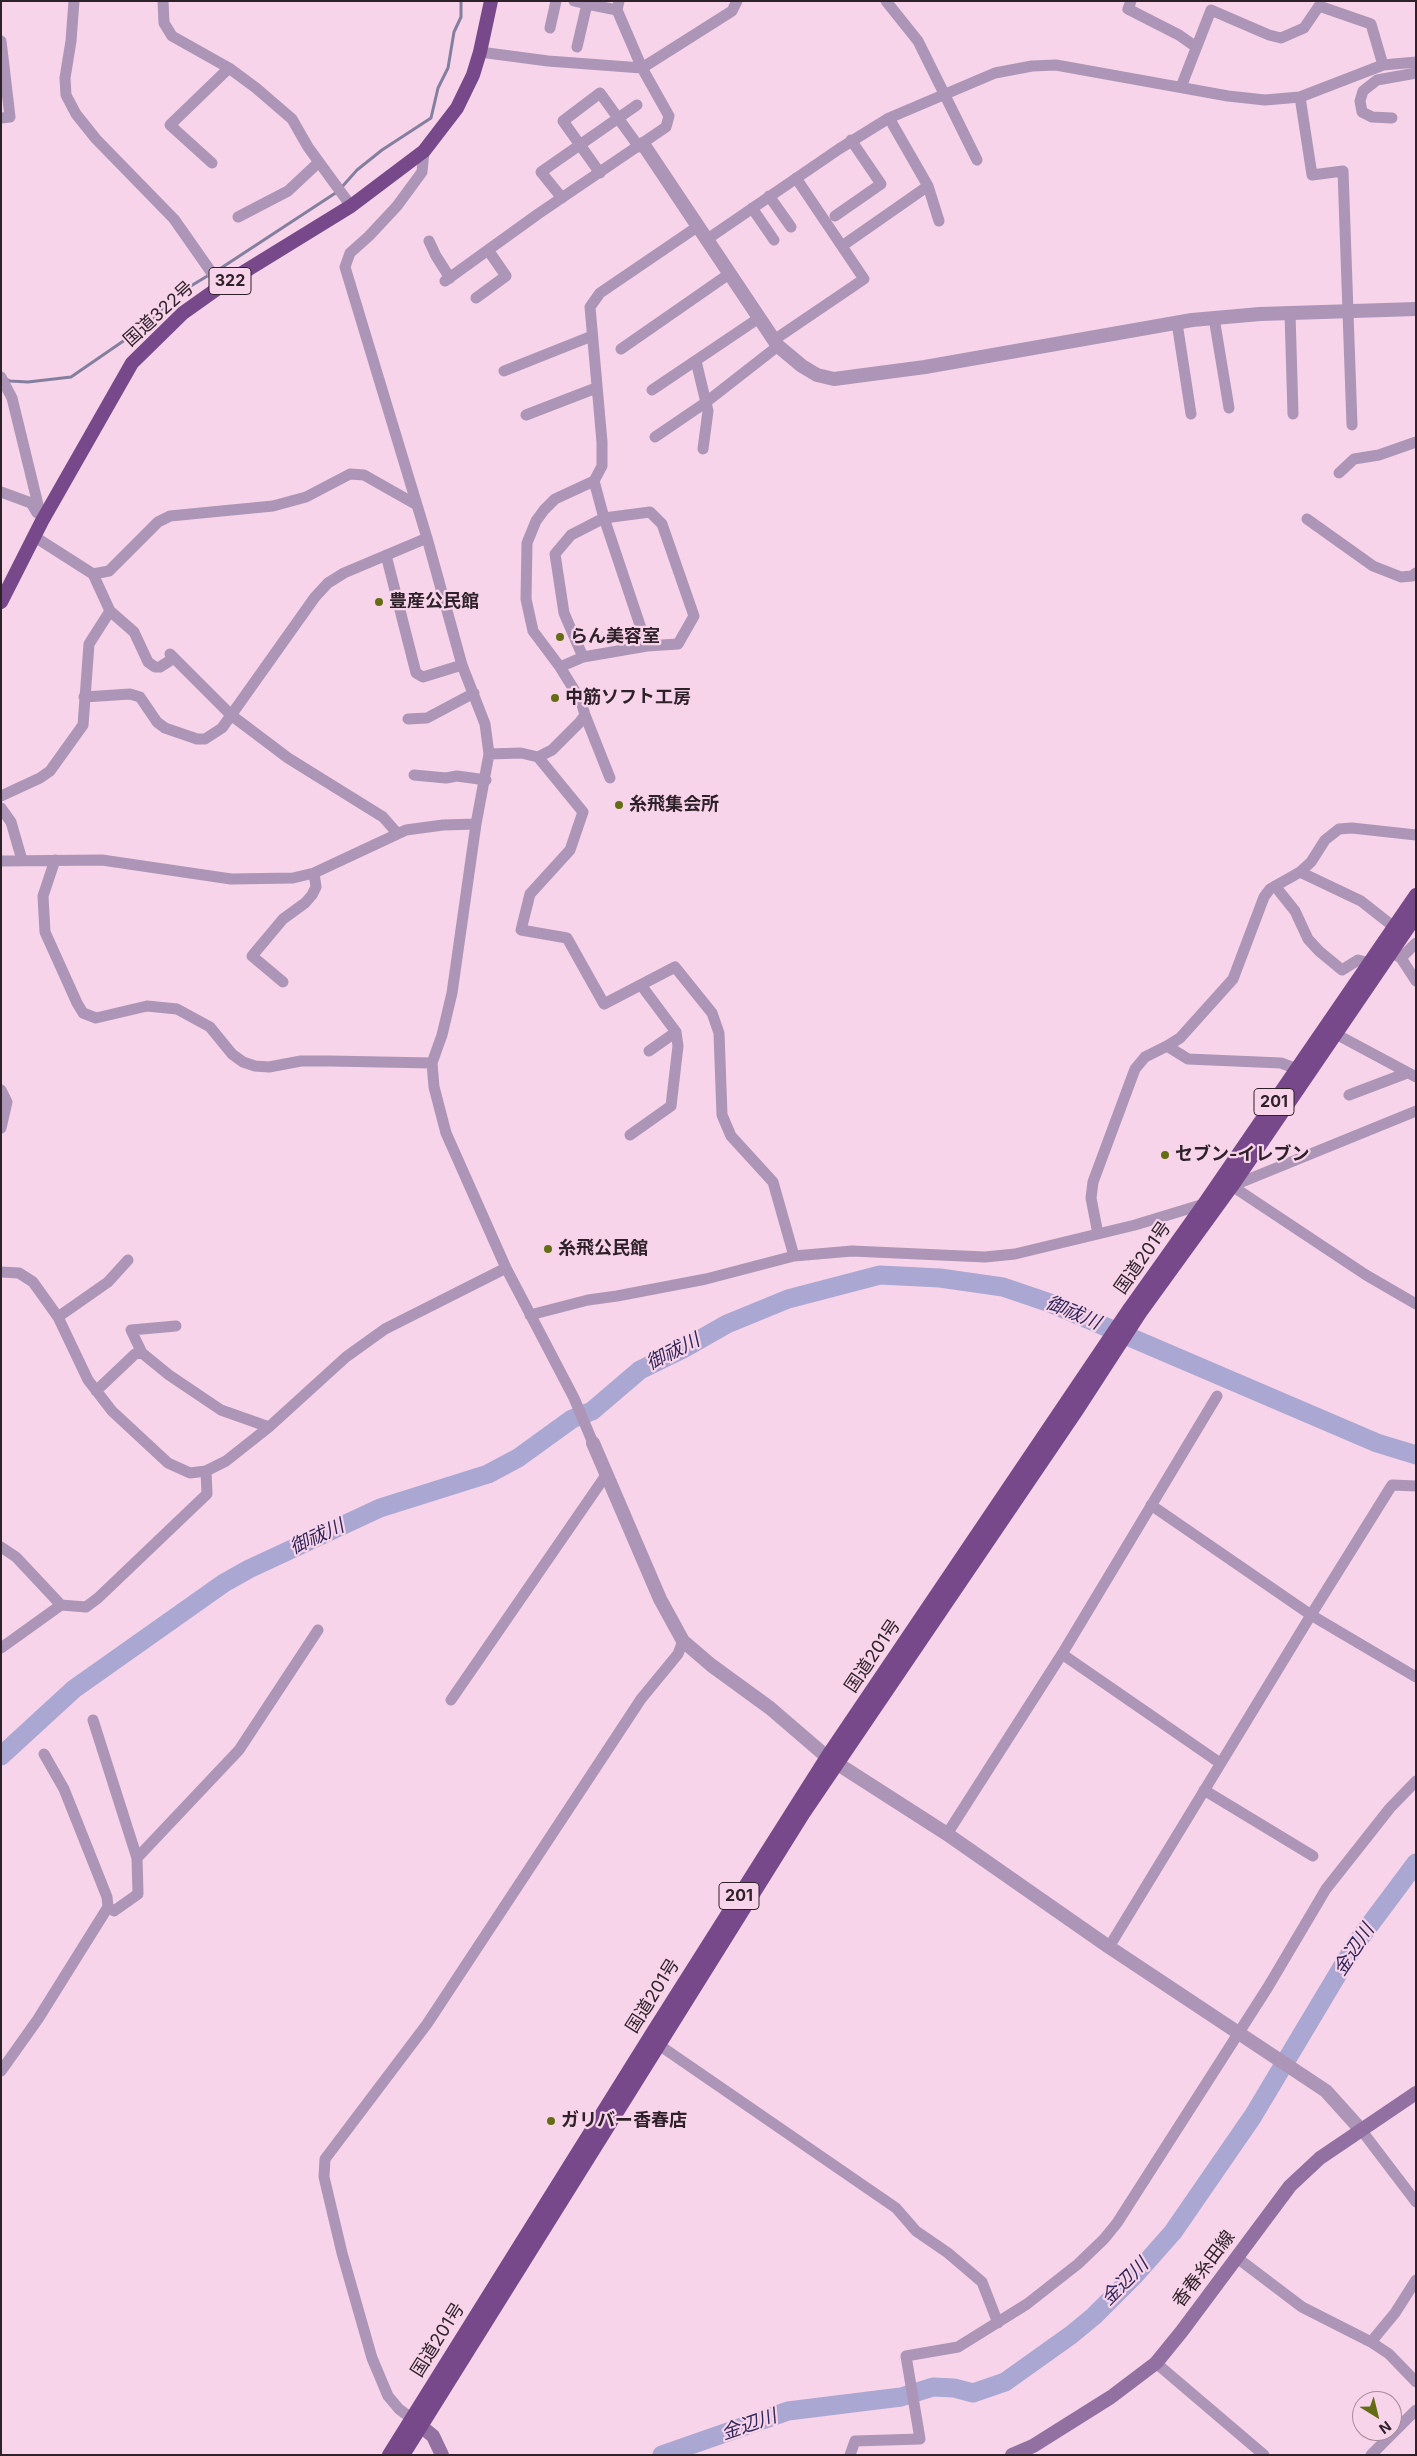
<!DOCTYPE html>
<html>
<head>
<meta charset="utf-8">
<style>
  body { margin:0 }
  #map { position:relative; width:1417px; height:2456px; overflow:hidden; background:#f7d4e9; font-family:Inter,sans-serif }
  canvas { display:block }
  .frame { position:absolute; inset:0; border:2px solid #2e2129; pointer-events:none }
  .north { position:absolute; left:1352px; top:2391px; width:50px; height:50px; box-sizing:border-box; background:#f7d4e9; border:1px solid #a78c9c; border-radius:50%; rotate:144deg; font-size:14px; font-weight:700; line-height:20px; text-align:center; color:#2e2129 }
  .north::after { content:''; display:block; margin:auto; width:18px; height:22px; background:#646d13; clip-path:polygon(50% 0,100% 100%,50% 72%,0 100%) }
</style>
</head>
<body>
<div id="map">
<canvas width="1417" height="2456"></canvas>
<div class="frame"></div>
<div class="north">N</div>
</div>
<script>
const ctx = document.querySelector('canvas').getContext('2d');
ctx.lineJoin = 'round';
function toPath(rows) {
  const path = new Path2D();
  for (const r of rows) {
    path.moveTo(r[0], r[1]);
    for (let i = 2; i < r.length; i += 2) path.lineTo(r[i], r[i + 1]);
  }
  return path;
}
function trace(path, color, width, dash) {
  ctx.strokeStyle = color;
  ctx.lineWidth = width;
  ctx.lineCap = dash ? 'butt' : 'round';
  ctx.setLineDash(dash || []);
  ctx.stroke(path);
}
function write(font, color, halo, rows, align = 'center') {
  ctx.font = font + ' Inter,"Noto Sans JP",sans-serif';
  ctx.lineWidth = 4.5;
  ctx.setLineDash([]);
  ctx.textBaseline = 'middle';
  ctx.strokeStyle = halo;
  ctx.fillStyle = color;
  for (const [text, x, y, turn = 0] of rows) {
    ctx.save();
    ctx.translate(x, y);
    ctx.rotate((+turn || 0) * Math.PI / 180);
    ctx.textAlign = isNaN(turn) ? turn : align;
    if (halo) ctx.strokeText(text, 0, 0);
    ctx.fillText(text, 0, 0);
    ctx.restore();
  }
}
const stream = toPath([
  [341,188,357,170,382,150,431,118,438,88,448,68,454,32,461,17,461,1],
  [215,272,337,192],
  [6,379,10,381,28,382,71,377,151,322,171,298,209,275]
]);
const river = toPath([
  [1,1756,74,1689,224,1583,249,1569,380,1508,488,1474,518,1458,572,1419,592,1411,640,1370,683,1349,727,1324,788,1299,880,1275,940,1278,1003,1287,1050,1303,1377,1443,1416,1455],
  [662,2455,788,2411,901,2397,933,2387,954,2388,973,2393,1005,2382,1071,2335,1094,2316,1135,2275,1173,2232,1253,2116,1357,1942,1416,1863]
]);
const minor = toPath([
  [74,1,71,41,65,78,66,95,76,114,96,139,174,219,221,286],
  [163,1,164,23,172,36,229,68,256,88,292,119,308,147,351,206],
  [574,1,587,4,577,47],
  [587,1,587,4,617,10],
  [886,1,918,41,977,160],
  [1131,1,1128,9,1179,35,1196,47],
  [550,28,556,1],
  [1,41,10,117,1,118],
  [480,52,548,61,642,68,732,11,737,1],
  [1181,87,1211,10,1269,35,1281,38,1304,28,1319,6,1371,24,1383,65],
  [1300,97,1312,175,1343,171,1352,425],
  [889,118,928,186,939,221],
  [1392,118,1372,117,1362,112,1360,101,1363,91,1377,80,1416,73],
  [424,151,422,172,397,206,369,236,350,253,345,267,427,538,462,665,485,724,489,754,476,824,452,993,442,1035,432,1063,434,1087,446,1133,506,1268,574,1398,593,1443],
  [212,163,170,125,229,68],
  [600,173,563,121,600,93,639,147],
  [769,196,791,227],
  [562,198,541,172,637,105],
  [752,208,774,240],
  [835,216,881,184,851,140],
  [238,217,288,191,319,162],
  [706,240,839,149,889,118,995,73,1032,66,1056,65,1228,96,1265,100,1300,97,1383,65,1416,62],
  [429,241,436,256,450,278],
  [842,246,928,186],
  [445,281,538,214,666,127,669,116,642,68,617,10,619,1],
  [476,298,506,276,488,250],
  [1290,313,1293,414],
  [1214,318,1229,408],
  [1177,323,1191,414],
  [774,340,864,279,796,178],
  [621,349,729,274],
  [696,361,708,411,703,449],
  [504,371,592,336],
  [1,377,12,398,42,521],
  [652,390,759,318],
  [526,415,596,388],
  [655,437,705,403,778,346],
  [1339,473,1354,459,1379,455,1416,442],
  [1,492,31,503,37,513],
  [1307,519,1373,566,1401,577,1412,576,1416,573],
  [35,537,93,574,109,571,158,522,170,516,273,506,306,497,350,474,364,475,417,505],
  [386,555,416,673,423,677,462,665],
  [110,611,134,632,148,662,155,667,160,667,174,658],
  [170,654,231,715,288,758,383,817,397,833],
  [583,657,564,613,555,554,571,535,604,518,647,646],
  [560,667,583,657,647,646,678,644,694,616,662,524,650,512,604,518,594,481],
  [84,697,130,694,140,697,157,722,165,728,197,739,205,739,222,728,315,597,328,583,344,573,427,538],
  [585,715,610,778],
  [408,719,427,718,474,693],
  [489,754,521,753,538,757,552,750,579,723,585,715,581,701,560,667,533,631,526,599,527,543,536,521,544,510,555,499,594,481,602,466,602,442,590,307,600,293,697,227],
  [538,757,583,812,570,850,530,894,521,930,567,938,604,1004,675,967,712,1013,719,1033,722,1115,731,1136,773,1182,794,1256],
  [414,775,446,778,457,776,486,780],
  [1,796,40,778,50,771,83,725,89,644,110,611,93,574],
  [1,808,11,822,22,860],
  [55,860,43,896,45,932,77,1003,83,1013,96,1018,147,1006,177,1009,210,1027,232,1054,243,1062,255,1066,269,1067,301,1061,330,1061,432,1063],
  [1,861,102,860,231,879,293,878,314,873,406,830,443,825,476,824],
  [1300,872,1361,901,1394,927],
  [1275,886,1295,911,1308,939,1319,951,1342,970,1358,960,1369,963],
  [1391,952,1401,958,1416,981],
  [1401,958,1416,943],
  [283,982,252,956,283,919,305,903,312,895,316,887,314,873],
  [1334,1033,1416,1077],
  [1167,1046,1180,1038,1233,979,1264,897,1270,889,1300,872,1311,862,1325,840,1339,829,1352,828,1416,835],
  [649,1051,676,1032],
  [1,1090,7,1102,1,1128],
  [1349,1095,1407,1073],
  [630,1135,671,1106,678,1046,676,1032,641,985],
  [1232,1186,1366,1275,1416,1304],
  [1232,1186,1416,1111],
  [1098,1234,1091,1198,1093,1182,1135,1069,1145,1057,1167,1046,1188,1059,1281,1063,1297,1069],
  [1,1272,19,1273,33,1282,58,1317,88,1380,112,1411,168,1463,190,1473,206,1471,226,1461,269,1427,346,1357,385,1329,506,1268],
  [530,1315,588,1300,617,1296,706,1279,794,1256,852,1251,985,1257,1015,1254,1135,1225,1204,1204],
  [58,1317,108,1282,128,1260],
  [142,1353,131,1330,176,1326],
  [96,1391,135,1354,142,1353,169,1375,221,1410,269,1427],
  [1151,1505,1311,1615,1416,1677],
  [1,1547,16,1557,61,1605],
  [1,1648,61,1605,86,1607,98,1598,207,1494,206,1471],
  [1062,1654,1220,1763],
  [451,1700,606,1475],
  [93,1720,137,1858,138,1894,114,1911,108,1907],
  [1204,1790,1313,1856],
  [947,1834,1062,1654,1217,1396],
  [137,1858,239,1750,318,1630],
  [1109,1947,1311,1615,1392,1485,1416,1486],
  [659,2045,896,2208,916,2231,948,2253,982,2282,998,2323],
  [1,2071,38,2019,108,1907,107,1897,64,1789,44,1754],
  [1362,2131,1416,2202],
  [1236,2257,1302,2307,1371,2342,1389,2354,1416,2382],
  [1371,2342,1395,2313,1416,2280],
  [1156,2363,1264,2455],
  [411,2418,399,2409,388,2396,372,2358,342,2253,324,2177,325,2159,427,2024,641,1699,678,1654,683,1641],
  [850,2455,855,2441,920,2439,906,2356,958,2347,1027,2304,1078,2264,1104,2239,1117,2223,1268,1987,1326,1889,1390,1808,1416,1781],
  [1371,2455,1416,2410]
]);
const tertiary = toPath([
  [643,144,778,346,802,366,817,375,834,379,925,367,1192,320,1260,314,1416,309],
  [593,1443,660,1599,683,1641,711,1665,770,1708,827,1757,947,1834,1109,1947,1326,2091,1362,2131]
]);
const secondary = toPath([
  [412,2419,433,2436,442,2455],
  [1012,2455,1033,2446,1111,2397,1156,2363,1182,2331,1290,2186,1320,2158,1416,2093]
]);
const trunk = toPath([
  [1,602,42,521,132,363,183,313,221,286,351,206,424,151,457,108,473,75,480,52,491,1],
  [389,2455,653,2032,827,1757,1130,1308,1204,1204,1416,895],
  [403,2455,803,1814,1077,1410,1140,1313,1232,1186,1416,916]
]);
const markers = [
  [379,602,5,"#646d13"],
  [560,637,5,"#646d13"],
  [555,698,5,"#646d13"],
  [619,805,5,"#646d13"],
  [1165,1155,5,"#646d13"],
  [548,1249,5,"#646d13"],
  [551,2121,5,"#646d13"]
];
const shields = [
  [230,281,42],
  [1274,1102,40],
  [739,1896,40]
];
const shieldNames = [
  ["322",230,281],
  ["201",1274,1102],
  ["201",739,1896]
];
const streetNames = [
  ["国道322号",159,314,-42],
  ["国道201号",1143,1258,-55],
  ["国道201号",873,1656,-56],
  ["国道201号",653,1996,-58],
  ["香春糸田線",1204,2269,-53],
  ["国道201号",438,2340,-58]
];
const poiNames = [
  ["豊産公民館",389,602],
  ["らん美容室",570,637],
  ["中筋ソフト工房",565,698],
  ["糸飛集会所",629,805],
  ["セブン-イレブン",1175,1155],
  ["糸飛公民館",558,1249],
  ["ガリバー香春店",561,2121]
];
const waterNames = [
  ["御祓川",1073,1313,23],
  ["御祓川",673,1352,-27],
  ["御祓川",317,1537,-25],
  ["金辺川",1354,1950,-57],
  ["金辺川",1125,2282,-45],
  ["金辺川",749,2425,-19]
];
trace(stream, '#857f9f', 3);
trace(river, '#aaa7d2', 19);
trace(minor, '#ac95b7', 11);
trace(tertiary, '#ac95b7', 14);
trace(secondary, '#9270a2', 14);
trace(trunk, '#77498b', 14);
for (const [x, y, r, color] of markers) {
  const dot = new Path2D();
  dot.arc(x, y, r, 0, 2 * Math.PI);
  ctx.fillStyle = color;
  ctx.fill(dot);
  trace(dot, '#f7d4e9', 2);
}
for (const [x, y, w] of shields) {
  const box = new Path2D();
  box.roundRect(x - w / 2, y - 13.5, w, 27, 4);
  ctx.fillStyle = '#f7d4e9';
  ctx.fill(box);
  trace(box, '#2e2129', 1);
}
write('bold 16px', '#2e2129', null, shieldNames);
write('18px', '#2e2129', '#f7d4e9', streetNames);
write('bold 18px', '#2e2129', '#f7d4e9', poiNames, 'left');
write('italic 19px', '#30265b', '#f7d4e9', waterNames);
</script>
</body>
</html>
